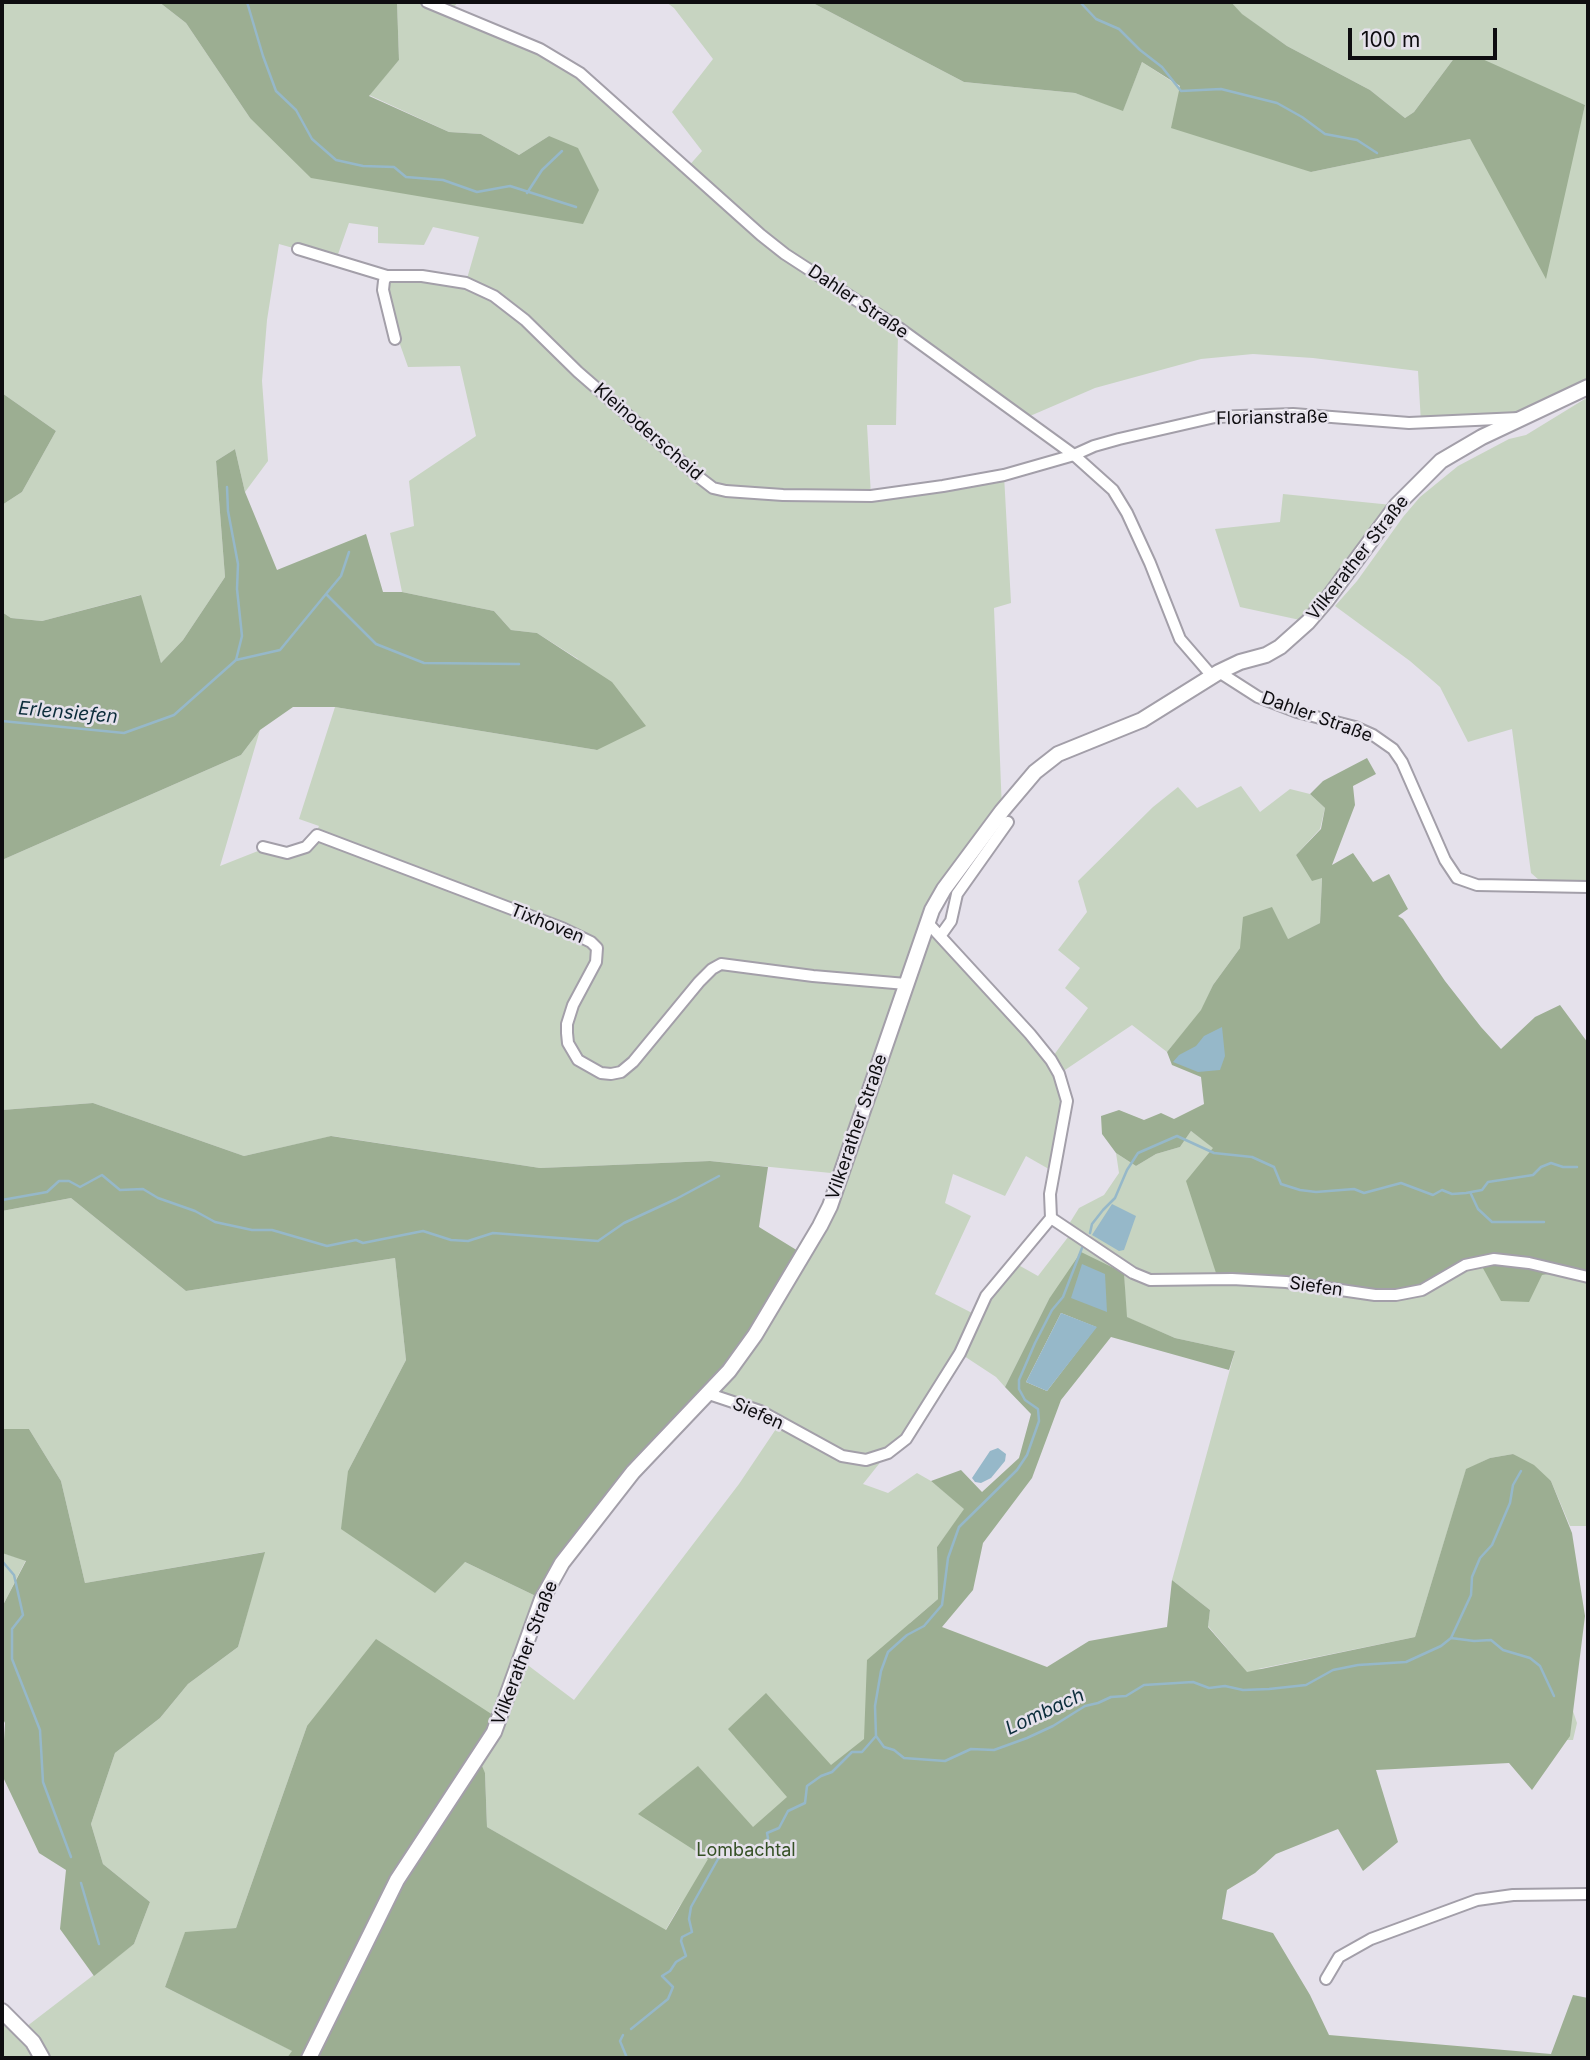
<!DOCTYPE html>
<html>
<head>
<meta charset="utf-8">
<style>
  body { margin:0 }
  #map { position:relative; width:1590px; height:2060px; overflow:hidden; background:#e5e1eb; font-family:Inter,sans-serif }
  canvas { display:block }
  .frame { position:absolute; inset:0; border:4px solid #0e0d10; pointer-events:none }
  .scale { position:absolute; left:1348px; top:28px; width:149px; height:32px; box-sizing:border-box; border:4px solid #0e0d10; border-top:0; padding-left:9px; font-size:21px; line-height:24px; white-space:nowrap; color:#0e0d10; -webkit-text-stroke:5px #e5e1eb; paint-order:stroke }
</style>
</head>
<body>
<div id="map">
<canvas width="1590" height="2060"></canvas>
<div class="frame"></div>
<div class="scale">100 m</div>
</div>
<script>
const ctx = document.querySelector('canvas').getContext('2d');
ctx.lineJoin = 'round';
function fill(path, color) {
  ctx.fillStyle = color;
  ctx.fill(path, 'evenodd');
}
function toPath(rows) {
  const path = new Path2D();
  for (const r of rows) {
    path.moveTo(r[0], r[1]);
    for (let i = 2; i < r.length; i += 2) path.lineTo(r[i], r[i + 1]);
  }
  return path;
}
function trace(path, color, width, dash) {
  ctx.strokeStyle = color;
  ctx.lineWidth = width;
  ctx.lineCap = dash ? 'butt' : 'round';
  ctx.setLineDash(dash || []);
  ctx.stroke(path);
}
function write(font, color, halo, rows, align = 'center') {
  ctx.font = font + ' Inter,sans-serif';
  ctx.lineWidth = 5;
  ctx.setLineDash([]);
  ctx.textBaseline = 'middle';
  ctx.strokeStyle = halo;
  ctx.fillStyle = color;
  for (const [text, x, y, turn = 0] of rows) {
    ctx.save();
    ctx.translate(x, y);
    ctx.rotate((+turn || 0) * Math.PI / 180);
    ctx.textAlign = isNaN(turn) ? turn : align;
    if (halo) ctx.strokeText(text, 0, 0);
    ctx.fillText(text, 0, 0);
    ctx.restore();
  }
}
const green = toPath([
  [2,2,159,2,186,23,250,118,583,223,549,136,519,155,481,134,449,132,369,95,399,60,397,2,458,2,450,12,561,60,687,168,702,151,672,112,713,59,674,8,666,2,811,2,964,82,1075,93,1123,110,1142,62,1311,172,1470,139,1567,178,1585,105,1455,57,1414,112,1405,118,1370,90,1287,46,1241,14,1231,2,1588,2,1588,381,1525,417,1421,423,1418,371,1313,358,1253,354,1201,359,1095,388,1030,416,784,251,898,334,896,425,867,425,871,496,1004,475,1011,603,994,608,1002,811,927,922,1051,1059,1088,1008,1065,988,1080,968,1058,950,1087,912,1078,881,1153,807,1178,787,1197,808,1241,786,1260,812,1290,789,1310,794,1325,808,1320,829,1296,855,1322,877,1320,923,1288,939,1240,948,1213,985,1202,1010,1167,1052,1132,1025,1059,1074,1065,1091,1054,1172,1026,1156,1005,1196,953,1174,945,1203,971,1216,935,1294,976,1315,1013,1262,1038,1276,1072,1232,1088,1241,1091,1236,1069,1224,1079,1208,1104,1195,1119,1173,1116,1153,1136,1166,1156,1154,1180,1147,1191,1131,1214,1148,1479,1260,1541,1275,1565,1272,1588,1277,1588,1526,1570,1526,1551,1481,1513,1454,1490,1458,1466,1470,1415,1637,1258,1669,1571,1705,1577,1723,1573,1740,1567,1740,1556,1712,632,2003,682,1902,665,1931,487,1827,485,1773,307,1726,236,1928,185,1933,165,1987,293,2051,287,2058,2,2058,2,2011,22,2030,134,1944,150,1902,103,1864,91,1824,115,1753,160,1718,188,1684,238,1647,264,1552,85,1583,61,1481,29,1429,2,1429,2,1211,71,1198,186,1291,395,1258,406,1360,348,1471,465,1562,542,1599,521,1660,574,1700,739,1484,780,1423,709,1394,742,1355,841,1174,710,1161,540,1168,332,1136,244,1156,93,1103,2,1110,2,860,241,755,260,730,220,866,258,851,307,852,319,826,299,819,335,707,597,750,578,659,537,633,511,630,494,611,402,592,390,533,414,526,409,481,476,436,460,366,408,367,385,302,387,276,466,282,479,237,433,227,424,245,378,243,378,227,349,223,336,260,279,244,267,320,262,381,268,461,245,492,235,449,216,461,225,577,183,640,161,663,140,595,42,621,11,618,2,612,2,505,22,492,56,431,2,393],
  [1124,1274,1126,1317,1175,1338,1235,1351,1172,1580,1210,1610,1208,1626,1240,1664,892,1700,910,1623,938,1599,937,1547,965,1509,931,1481,917,1473,888,1493,863,1484,933,1396,961,1354,996,1377,1005,1387,1049,1299],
  [1588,397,1588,887,1547,887,1531,873,1512,729,1468,742,1440,687,1410,661,1335,606,1357,581,1403,517,1420,497,1458,466,1509,439,1526,435],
  [1283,494,1392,505,1359,551,1340,567,1321,601,1300,620,1240,607,1215,529,1280,522],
  [2,1553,26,1560,2,1607]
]);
const forest = toPath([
  [159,2,397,2,399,60,369,96,449,132,481,134,519,155,549,136,578,148,599,190,583,224,311,178,250,118,186,23],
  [811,2,1231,2,1242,14,1287,46,1370,90,1405,118,1414,112,1455,57,1480,58,1585,105,1546,279,1470,139,1311,172,1171,128,1180,86,1142,62,1123,111,1075,93,964,82],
  [2,393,56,431,22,492,2,505],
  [235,449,245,492,277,570,366,534,383,592,402,592,494,611,511,630,537,633,612,682,646,726,597,750,335,707,293,707,260,730,241,755,2,860,2,612,11,618,42,621,141,595,161,663,183,640,225,577,216,461],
  [1367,758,1376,774,1353,786,1355,805,1332,865,1353,853,1373,882,1389,874,1408,909,1398,916,1403,919,1445,981,1481,1027,1501,1049,1535,1017,1560,1005,1588,1043,1588,1277,1565,1272,1542,1275,1529,1302,1501,1301,1479,1261,1396,1295,1232,1279,1216,1273,1186,1181,1213,1148,1191,1131,1180,1147,1156,1154,1136,1166,1116,1153,1102,1134,1101,1116,1119,1110,1144,1120,1161,1113,1174,1119,1204,1104,1201,1077,1172,1065,1167,1052,1201,1010,1213,985,1240,948,1243,917,1272,907,1288,939,1320,923,1322,878,1312,881,1296,855,1321,829,1325,808,1310,794,1323,781],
  [93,1103,244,1156,331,1136,540,1168,710,1161,768,1167,759,1227,803,1254,742,1355,633,1472,542,1599,465,1562,435,1593,341,1529,348,1471,406,1360,395,1258,186,1291,71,1198,2,1211,2,1110],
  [1081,1252,1124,1273,1127,1317,1175,1338,1235,1351,1229,1370,1111,1337,1061,1400,1032,1478,983,1543,973,1590,942,1627,1047,1667,1089,1641,1167,1627,1172,1580,1210,1610,1208,1627,1247,1672,1415,1637,1466,1469,1490,1458,1513,1454,1534,1465,1551,1481,1572,1533,1585,1616,1570,1736,1532,1790,1509,1763,1376,1770,1398,1842,1363,1871,1338,1829,1276,1854,1255,1873,1227,1890,1222,1919,1273,1933,1310,1995,1329,2035,1551,2054,1573,1995,1588,1998,1588,2058,287,2058,292,2051,165,1987,185,1932,236,1928,307,1726,376,1639,496,1717,476,1752,485,1773,487,1827,666,1930,708,1859,638,1814,698,1766,753,1827,787,1797,728,1729,766,1693,831,1765,864,1739,867,1660,938,1599,937,1547,964,1509,931,1481,961,1470,982,1492,1019,1458,1031,1414,1005,1387,1049,1299],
  [1061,1313,1096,1327,1047,1391,1026,1382],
  [2,1429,29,1429,61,1481,85,1583,265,1552,238,1647,188,1684,160,1718,115,1753,91,1824,103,1864,150,1902,134,1944,94,1976,60,1929,66,1870,39,1853,2,1775,5,1723,2,1717,2,1607,26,1561,2,1553]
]);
const water = toPath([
  [1222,1027,1225,1056,1220,1070,1198,1072,1173,1062,1179,1055,1196,1046,1204,1036],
  [1112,1204,1136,1216,1124,1250,1119,1251,1092,1235],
  [1082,1264,1105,1274,1107,1312,1071,1298],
  [1061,1313,1097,1327,1047,1391,1026,1382],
  [998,1448,1006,1454,1005,1461,991,1478,981,1483,975,1482,972,1478,990,1451]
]);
const stream = toPath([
  [247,2,263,56,276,91,296,110,312,139,336,160,363,166,394,167,406,177,443,180,477,192,510,186,576,207],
  [1080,2,1096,19,1119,29,1140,50,1162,67,1181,91,1221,89,1277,103,1302,117,1325,134,1357,140,1377,153],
  [527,193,542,170,562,151],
  [227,487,228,511,238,564,237,589,242,636,236,660],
  [326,594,341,576,349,552],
  [2,721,124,733,174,715,236,660,280,650,326,594,376,644,424,663,519,664],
  [1471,1194,1478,1209,1492,1222,1544,1222],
  [2,1200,47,1192,59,1181,69,1181,80,1187,102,1175,120,1190,143,1189,158,1198,195,1211,215,1222,252,1230,272,1230,327,1246,356,1240,363,1243,423,1231,451,1240,468,1241,493,1233,598,1241,624,1223,676,1199,719,1176],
  [1090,1233,1092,1224,1103,1210,1115,1198,1127,1170,1138,1153,1177,1136,1214,1153,1252,1157,1274,1167,1281,1184,1300,1190,1316,1192,1354,1189,1364,1193,1401,1183,1433,1195,1442,1190,1452,1194,1466,1193,1482,1190,1488,1182,1533,1175,1541,1167,1551,1163,1563,1167,1577,1167],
  [2,1561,14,1575,23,1615,12,1629,12,1659,40,1730,43,1782,71,1857],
  [1451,1638,1474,1641,1491,1640,1503,1650,1530,1658,1540,1666,1554,1696],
  [876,1736,875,1706,881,1671,888,1652,907,1635,924,1626,942,1605,948,1558,959,1527,1017,1470,1027,1455,1039,1421,1038,1409,1025,1400,1019,1389,1019,1380,1035,1343,1052,1310,1063,1297,1082,1248],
  [81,1883,99,1944],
  [631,2029,668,1999,673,1987,662,1976,670,1971,676,1962,686,1956,681,1941,682,1937,692,1932,689,1919,691,1907,718,1859,729,1851,739,1850,753,1853,765,1847,768,1838,767,1833,779,1828,788,1811,805,1803,807,1786,821,1776,832,1772,852,1752,862,1752,876,1736,884,1747,894,1750,904,1758,945,1761,971,1749,994,1750,1027,1738,1053,1726,1085,1706,1098,1703,1111,1697,1126,1696,1144,1685,1193,1682,1209,1688,1225,1686,1243,1690,1269,1689,1306,1685,1333,1670,1358,1665,1406,1662,1441,1646,1451,1638,1471,1595,1472,1577,1480,1558,1492,1545,1510,1503,1513,1485,1521,1471],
  [623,2035,620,2041,627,2058]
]);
const minor = toPath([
  [427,2,540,49,580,73,761,235,785,254,899,328,1074,455,1113,490,1127,513,1150,563,1180,639,1212,676],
  [298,249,387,276,422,276,466,283,494,296,525,320,578,372,700,478,713,488,726,491,783,495,871,496,943,486,1004,475,1074,455,1094,446,1119,439,1215,417,1293,414,1409,423,1519,418],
  [387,276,384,281,383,290,395,339],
  [1219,672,1258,697,1297,712,1355,727,1373,735,1393,749,1402,762,1445,860,1457,878,1477,885,1588,887],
  [263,847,287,853,306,847,317,835,562,928,591,942,597,948,596,962,573,1005,567,1024,567,1033,568,1043,578,1060,601,1073,611,1074,621,1072,633,1062,699,982,712,969,721,964,813,976,906,984],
  [941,935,951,921,957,894,1008,822],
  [1051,1218,1133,1273,1150,1280,1232,1279,1286,1282,1375,1295,1396,1295,1422,1290,1465,1265,1494,1259,1529,1263,1588,1277],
  [709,1394,760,1411,842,1456,866,1460,888,1453,906,1439,960,1353,986,1296,1051,1218,1050,1194,1067,1101,1059,1074,1051,1060,1030,1034,927,922],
  [1326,1979,1339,1957,1371,1939,1477,1900,1513,1895,1588,1894]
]);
const tertiary = toPath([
  [2,2011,33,2042,42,2058],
  [309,2058,397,1880,494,1732,542,1599,562,1563,633,1472,729,1371,755,1335,820,1226,830,1206,932,910,944,889,1002,811,1035,772,1058,754,1142,720,1219,672,1240,662,1266,655,1280,647,1308,622,1326,601,1397,505,1441,461,1482,437,1588,387]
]);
const streetNames = [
  ["Dahler Straße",858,302,34],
  ["Florianstraße",1272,418,-1],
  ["Kleinoderscheid",648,432,41],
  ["Vilkerather Straße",1358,558,-52],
  ["Dahler Straße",1317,717,20],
  ["Tixhoven",547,924,22],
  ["Vilkerather Straße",857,1127,-71],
  ["Siefen",1316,1287,8],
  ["Siefen",758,1414,24],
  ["Vilkerather Straße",525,1653,-69]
];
const parkNames = [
  ["Lombachtal",746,1851]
];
const waterNames = [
  ["Erlensiefen",68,713,5],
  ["Lombach",1045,1712,-25]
];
fill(green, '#c7d4c1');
fill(forest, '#9cae92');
fill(water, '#96b8c9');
trace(stream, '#96b8c9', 2.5);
trace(minor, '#a39fa9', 14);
trace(tertiary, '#a39fa9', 18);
trace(minor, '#fff', 10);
trace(tertiary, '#fff', 14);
write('18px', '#0e0d10', '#e5e1eb', streetNames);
write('18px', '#355025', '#e5e1eb', parkNames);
write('italic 19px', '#0c2d3b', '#e5e1eb', waterNames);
</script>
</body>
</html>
